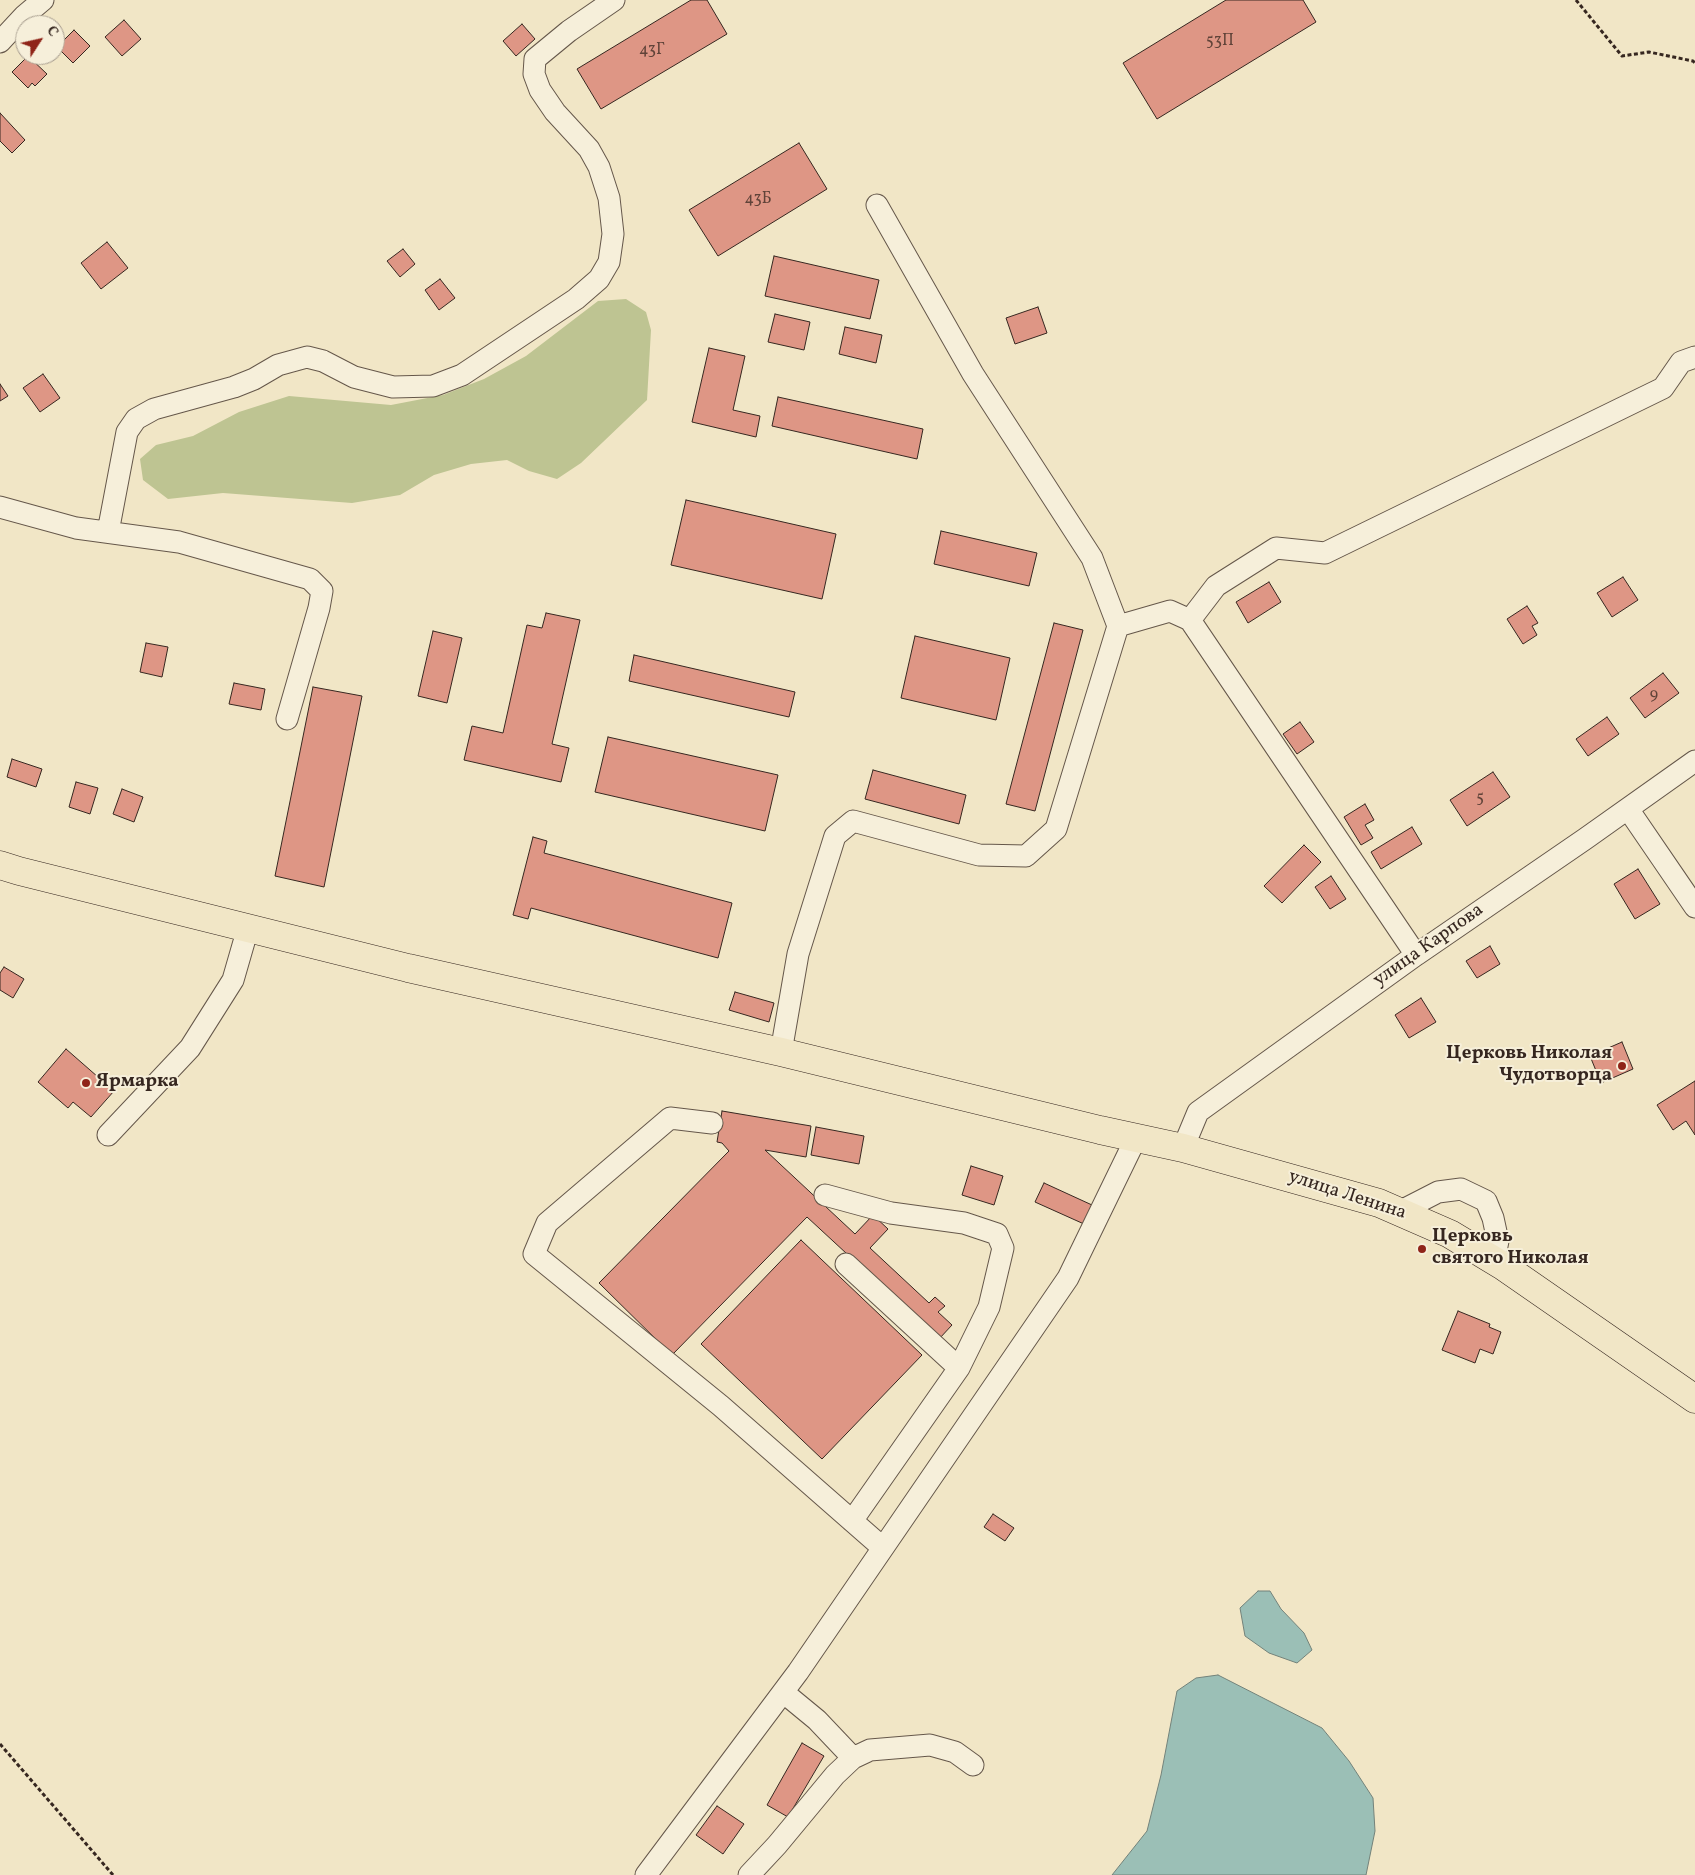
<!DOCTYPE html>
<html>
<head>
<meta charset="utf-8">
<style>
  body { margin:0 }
  #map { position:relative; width:1695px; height:1875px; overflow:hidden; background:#f1e6c6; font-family:Vollkorn,serif }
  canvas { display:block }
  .north { position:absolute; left:15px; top:15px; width:50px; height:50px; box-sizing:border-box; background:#f6efda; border:1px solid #a99f90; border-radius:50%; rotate:55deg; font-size:14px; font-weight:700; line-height:20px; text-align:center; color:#362720 }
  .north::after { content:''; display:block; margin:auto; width:18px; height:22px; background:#8f2418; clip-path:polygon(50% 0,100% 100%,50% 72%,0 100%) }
</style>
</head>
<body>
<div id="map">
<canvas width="1695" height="1875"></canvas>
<div class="north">С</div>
</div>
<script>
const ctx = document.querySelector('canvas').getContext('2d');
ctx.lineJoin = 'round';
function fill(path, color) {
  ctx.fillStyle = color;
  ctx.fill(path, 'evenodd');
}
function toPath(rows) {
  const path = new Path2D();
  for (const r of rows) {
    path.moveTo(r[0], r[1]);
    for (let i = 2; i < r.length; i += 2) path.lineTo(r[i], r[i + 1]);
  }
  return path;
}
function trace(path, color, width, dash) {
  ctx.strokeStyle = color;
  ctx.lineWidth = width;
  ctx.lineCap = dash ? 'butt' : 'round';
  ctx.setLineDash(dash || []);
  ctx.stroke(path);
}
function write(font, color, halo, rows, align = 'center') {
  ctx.font = font + ' Vollkorn,serif';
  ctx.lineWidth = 4;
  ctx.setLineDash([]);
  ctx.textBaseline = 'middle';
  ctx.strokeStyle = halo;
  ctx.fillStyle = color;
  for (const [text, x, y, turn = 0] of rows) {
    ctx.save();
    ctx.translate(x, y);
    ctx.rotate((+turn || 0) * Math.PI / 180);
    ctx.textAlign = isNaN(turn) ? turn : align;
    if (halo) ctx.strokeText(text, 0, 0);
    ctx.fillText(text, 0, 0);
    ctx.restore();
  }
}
const green = toPath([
  [626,299,646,312,651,330,647,400,581,463,557,479,529,471,507,460,471,464,434,475,400,495,352,503,223,493,168,499,143,480,140,459,156,445,193,436,239,412,289,396,391,405,443,395,484,379,526,356,598,301]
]);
const water = toPath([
  [1258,1591,1270,1591,1281,1609,1304,1633,1312,1650,1297,1663,1269,1653,1245,1636,1240,1608,1258,1591],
  [1218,1675,1322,1728,1349,1761,1373,1798,1375,1831,1366,1875,1112,1875,1147,1831,1161,1775,1177,1691,1196,1678,1218,1675]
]);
const building = toPath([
  [691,0,707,0,727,34,601,109,577,69,691,0],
  [1226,0,1303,0,1316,22,1157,119,1123,63,1226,0],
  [124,20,141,39,122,56,105,37,124,20],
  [522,24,535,39,516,56,503,41,522,24],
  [74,30,90,46,73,63,57,47,74,30],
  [28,56,47,74,35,86,32,83,28,88,12,72,28,56],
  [0,113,25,140,12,153,0,141,0,113],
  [799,143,827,189,718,256,689,210,799,143],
  [107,242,128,268,101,289,81,263,107,242],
  [403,249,415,264,400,277,387,261,403,249],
  [774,256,879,280,870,319,765,296,774,256],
  [440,279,455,298,439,310,425,290,440,279],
  [1038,307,1047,333,1015,344,1006,318,1038,307],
  [775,314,810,322,804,350,768,342,775,314],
  [845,327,882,335,876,363,839,354,845,327],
  [709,348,745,356,733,410,760,416,756,437,692,422,709,348],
  [43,374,60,398,40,412,23,388,43,374],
  [0,384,8,396,0,401,0,384],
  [778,397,923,429,917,459,772,426,778,397],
  [686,500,836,534,822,599,671,565,686,500],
  [941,531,1037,553,1029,586,934,564,941,531],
  [1623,577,1638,600,1612,617,1597,593,1623,577],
  [1269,582,1281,602,1248,623,1236,602,1269,582],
  [1527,606,1538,623,1532,626,1537,635,1523,644,1507,619,1527,606],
  [546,613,580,620,552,744,569,748,561,782,464,760,472,726,503,733,527,625,542,628,546,613],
  [1054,623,1083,630,1035,811,1006,804,1054,623],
  [433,631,462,638,447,703,418,696,433,631],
  [915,636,1010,658,996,720,901,698,915,636],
  [146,643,168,647,162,677,140,672,146,643],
  [634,655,795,692,789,717,629,681,634,655],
  [1663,673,1679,693,1645,718,1630,698,1663,673],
  [234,683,265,689,261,710,229,704,234,683],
  [313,687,362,696,324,887,275,876,313,687],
  [1607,717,1619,734,1588,756,1576,739,1607,717],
  [1300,722,1314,742,1297,754,1283,734,1300,722],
  [608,737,778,775,765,831,595,792,608,737],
  [12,759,42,769,36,787,7,777,12,759],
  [873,770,966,795,959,824,865,799,873,770],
  [1493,772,1510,797,1467,826,1450,800,1493,772],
  [76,782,98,788,90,814,69,807,76,782],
  [122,789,143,797,134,822,113,814,122,789],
  [1365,804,1374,820,1365,825,1373,838,1361,845,1344,817,1365,804],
  [1412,827,1422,844,1381,869,1371,852,1412,827],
  [533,837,547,841,544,853,732,903,718,958,531,908,528,919,513,915,533,837],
  [1304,845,1321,862,1282,903,1264,886,1304,845],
  [1638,869,1660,904,1635,919,1614,884,1638,869],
  [1331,876,1346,899,1330,909,1315,887,1331,876],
  [1490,946,1500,964,1477,978,1466,961,1490,946],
  [4,967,24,979,13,998,0,990,0,973,4,967],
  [735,992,774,1003,769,1022,729,1010,735,992],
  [1421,998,1436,1022,1409,1038,1395,1015,1421,998],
  [1622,1042,1633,1069,1601,1083,1590,1056,1622,1042],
  [66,1049,114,1091,91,1117,73,1102,68,1108,38,1082,66,1049],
  [1695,1081,1695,1135,1686,1121,1673,1130,1657,1105,1695,1081],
  [722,1111,811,1126,806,1157,765,1150,855,1234,873,1215,888,1229,870,1248,929,1303,935,1297,945,1306,938,1312,952,1325,939,1339,807,1217,672,1355,599,1283,729,1151,722,1143,717,1142,722,1111],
  [816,1127,864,1136,859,1164,811,1155,816,1127],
  [971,1166,1003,1176,994,1205,962,1195,971,1166],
  [1044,1183,1092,1205,1084,1224,1035,1202,1044,1183],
  [801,1240,922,1355,822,1459,701,1344,801,1240],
  [1458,1311,1490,1324,1489,1327,1501,1332,1493,1354,1480,1349,1475,1363,1442,1350,1458,1311],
  [993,1514,1014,1528,1005,1541,984,1527,993,1514],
  [802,1743,824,1756,788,1817,767,1805,802,1743],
  [717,1806,744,1824,723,1854,696,1835,717,1806]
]);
const path = toPath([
  [1576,0,1622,56,1649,52,1693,61,1695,63],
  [0,1744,113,1875]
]);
const minor = toPath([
  [0,42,24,16,43,0],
  [0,507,76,528,179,542,310,579,322,591,319,608,287,719],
  [108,532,127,432,136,419,154,409,234,387,254,379,278,365,307,357,323,361,354,377,393,387,433,386,462,375,576,299,599,279,609,262,613,234,609,198,599,167,589,149,555,112,540,90,534,74,535,59,569,31,614,0],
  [1190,620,1216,586,1276,548,1325,553,1663,388,1681,362,1695,357],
  [1118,626,1170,611,1190,620,1416,955],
  [1628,809,1695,907],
  [781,1052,798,954,835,836,853,821,979,855,1026,856,1056,829,1118,626,1092,558,973,374,877,205],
  [712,1123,670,1118,547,1223,534,1254,721,1406,883,1548],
  [108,1135,190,1048,233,980,248,928],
  [1183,1148,1198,1112,1416,955,1585,839,1695,761],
  [825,1195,891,1213,964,1223,997,1234,1003,1248,989,1307,959,1368,852,1521],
  [1399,1212,1438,1192,1461,1189,1486,1201,1493,1218,1498,1241,1494,1261],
  [846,1264,959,1368],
  [783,1692,817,1720,853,1758],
  [646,1875,798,1672,1068,1278,1136,1138],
  [749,1875,777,1845,835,1775,853,1758,870,1750,930,1745,955,1752,973,1765]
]);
const major = toPath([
  [0,865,19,871,408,968,781,1052,1100,1130,1183,1148,1379,1203,1450,1234,1503,1266,1695,1399]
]);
const markers = [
  [1622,1066,5,"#8f2418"],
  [86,1083,5,"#8f2418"],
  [1422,1249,5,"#8f2418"]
];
const numberNames = [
  ["53П",1220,42],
  ["43Г",652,51],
  ["43Б",758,200],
  ["9",1654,696],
  ["5",1480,799]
];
const streetNames = [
  ["улица Карпова",1429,946,-35],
  ["улица Ленина",1347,1196,18]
];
const poiNames = [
  ["Церковь Николая",1612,1055,"right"],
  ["Чудотворца",1612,1077,"right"],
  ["Ярмарка",96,1083],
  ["Церковь",1432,1238],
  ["святого Николая",1432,1260]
];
fill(green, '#bec492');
fill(water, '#9bbfb6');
trace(water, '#73827a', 1);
fill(building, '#de9685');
trace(building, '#362720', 1);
trace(minor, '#65574a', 23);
trace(major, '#362720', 29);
trace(path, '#362720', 3, [4, 2.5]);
trace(minor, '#f6efda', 21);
trace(major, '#f1e6c6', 28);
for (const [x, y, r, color] of markers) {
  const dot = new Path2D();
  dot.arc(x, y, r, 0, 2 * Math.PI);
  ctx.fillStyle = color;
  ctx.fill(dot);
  trace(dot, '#f6efda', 2);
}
write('16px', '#604339', null, numberNames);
write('19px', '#362720', '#f6efda', streetNames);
write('bold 19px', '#362720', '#f6efda', poiNames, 'left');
</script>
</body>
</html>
